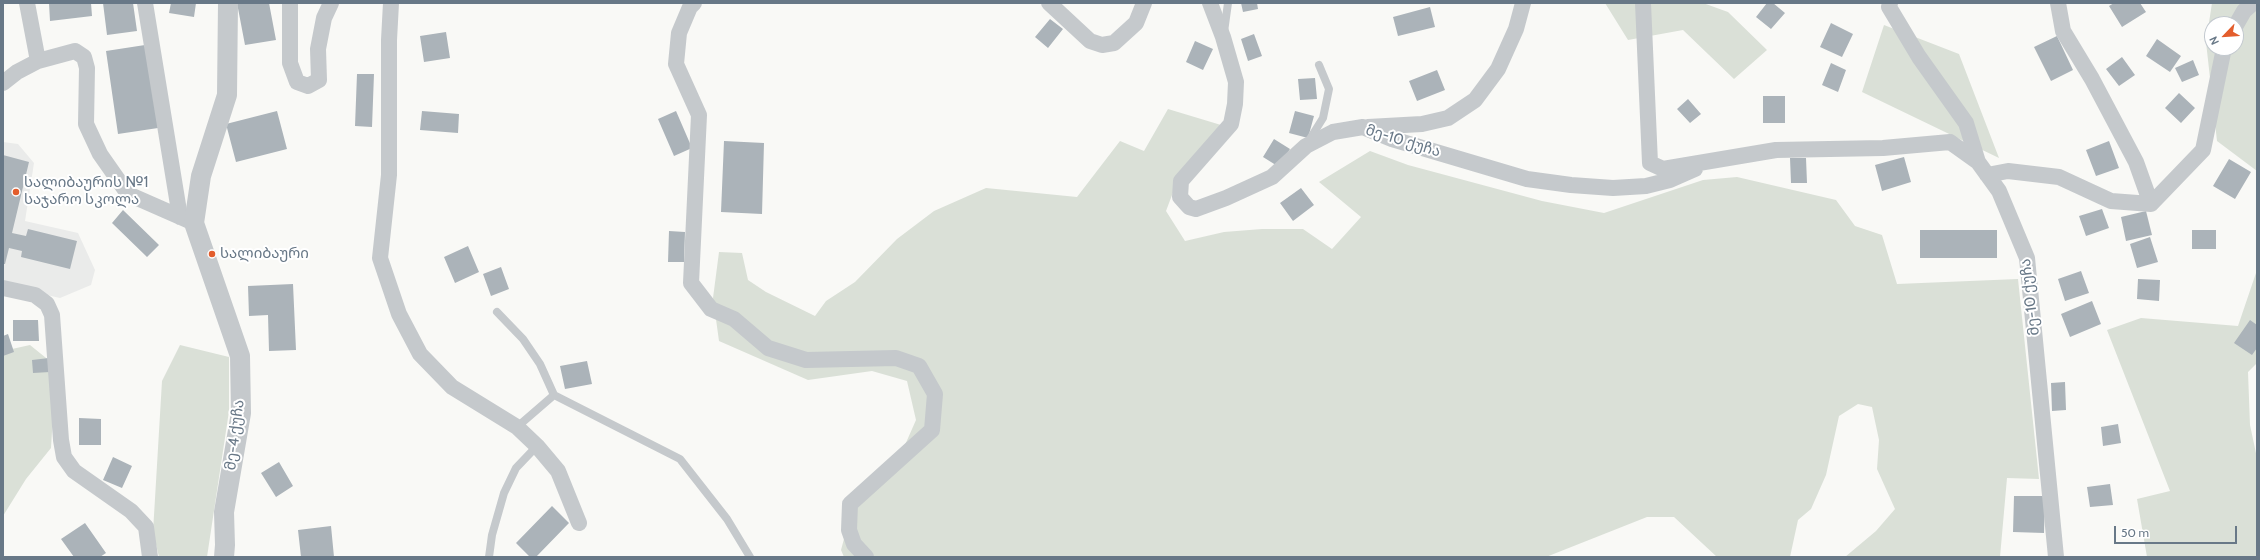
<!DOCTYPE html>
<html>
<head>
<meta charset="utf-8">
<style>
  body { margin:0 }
  #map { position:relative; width:2260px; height:560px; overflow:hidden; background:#f9f9f6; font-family:Cabin,sans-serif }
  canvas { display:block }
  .frame { position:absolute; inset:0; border:4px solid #687887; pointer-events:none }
  .north { position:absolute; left:2204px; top:16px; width:40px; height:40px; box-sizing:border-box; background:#fff; border:1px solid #c3c9cf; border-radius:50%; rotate:245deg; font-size:11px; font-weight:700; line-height:16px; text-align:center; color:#687887 }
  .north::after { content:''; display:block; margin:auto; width:14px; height:18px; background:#e35d2c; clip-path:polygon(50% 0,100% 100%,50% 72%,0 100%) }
  .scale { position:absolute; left:2114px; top:526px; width:123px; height:18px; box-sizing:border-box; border:2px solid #687887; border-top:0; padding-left:5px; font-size:12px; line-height:14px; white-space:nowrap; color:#687887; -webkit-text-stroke:3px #fff; paint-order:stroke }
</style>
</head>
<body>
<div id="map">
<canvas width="2260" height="560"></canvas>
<div class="frame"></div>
<div class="north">N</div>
<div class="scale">50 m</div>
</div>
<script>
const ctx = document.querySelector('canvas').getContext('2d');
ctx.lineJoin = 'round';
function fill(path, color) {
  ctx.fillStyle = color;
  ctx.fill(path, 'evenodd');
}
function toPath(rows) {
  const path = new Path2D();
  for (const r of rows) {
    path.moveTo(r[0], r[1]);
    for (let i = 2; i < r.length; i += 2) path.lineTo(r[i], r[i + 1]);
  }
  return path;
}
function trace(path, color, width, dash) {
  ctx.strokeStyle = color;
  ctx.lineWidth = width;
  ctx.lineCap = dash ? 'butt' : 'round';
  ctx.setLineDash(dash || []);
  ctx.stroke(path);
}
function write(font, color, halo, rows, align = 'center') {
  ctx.font = font + ' Cabin,"Noto Sans Georgian",sans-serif';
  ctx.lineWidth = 4;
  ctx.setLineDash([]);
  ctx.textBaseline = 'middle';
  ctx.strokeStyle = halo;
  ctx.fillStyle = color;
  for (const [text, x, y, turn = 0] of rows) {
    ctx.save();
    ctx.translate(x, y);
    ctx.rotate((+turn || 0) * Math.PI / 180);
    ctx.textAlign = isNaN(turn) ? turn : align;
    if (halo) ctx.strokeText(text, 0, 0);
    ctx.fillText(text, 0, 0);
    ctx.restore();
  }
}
const built = toPath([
  [3,142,18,144,34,163,25,221,78,233,95,270,91,285,60,298,3,285]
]);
const green = toPath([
  [1605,3,1703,3,1728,12,1767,50,1734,79,1683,30,1628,40],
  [2212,3,2257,3,2257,171,2217,141,2206,42],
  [2212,24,2236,24,2236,48,2212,48],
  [1884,25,1959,54,1999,158,1862,92],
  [1168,109,1221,125,1175,187,1166,211,1185,241,1224,232,1262,229,1303,229,1332,249,1361,217,1319,182,1370,151,1408,165,1542,201,1604,213,1703,180,1737,177,1836,200,1855,226,1882,235,1897,284,2018,279,2039,479,2007,478,2000,557,1845,557,1876,531,1895,509,1877,469,1879,440,1872,407,1858,404,1839,416,1826,475,1811,509,1798,520,1790,557,1717,557,1674,517,1647,517,1546,557,844,557,841,550,855,498,897,463,916,420,907,381,872,371,808,380,719,341,713,298,719,252,742,253,748,280,766,292,815,316,826,301,855,282,897,239,934,211,986,188,1077,197,1120,141,1144,151],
  [2256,273,2257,363,2248,372,2250,425,2257,458,2257,557,2147,557,2137,499,2170,491,2107,330,2141,318,2238,326],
  [30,345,56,366,51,448,26,479,3,516,3,351],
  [180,345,229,357,229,411,207,557,159,557,153,532,162,381]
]);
const building = toPath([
  [49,3,91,3,92,16,50,21],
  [103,3,133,3,137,31,107,35],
  [171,3,196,3,194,17,169,13],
  [237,3,269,3,276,40,245,45],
  [1241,3,1257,3,1258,9,1243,12],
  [1767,3,1773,3,1785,13,1771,29,1756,17],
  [2114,3,2140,3,2146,12,2122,27,2109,6],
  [1430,7,1435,27,1398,36,1393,17],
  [1050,19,1063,29,1048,48,1035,37],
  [1831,23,1853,34,1842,57,1820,47],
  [446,32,450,58,424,62,420,36],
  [1254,34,1262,56,1248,61,1241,39],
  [2057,36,2073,70,2051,81,2034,47],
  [2157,39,2181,56,2170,72,2146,56],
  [1195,41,1213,49,1203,70,1186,62],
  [145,45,158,128,118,134,106,51],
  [2122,57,2135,75,2119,86,2106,69],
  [2193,60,2199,75,2182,82,2175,68],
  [1831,63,1846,70,1838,92,1822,85],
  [1437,70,1445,90,1417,101,1409,81],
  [357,74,374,74,372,127,355,126],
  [1315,78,1317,99,1300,100,1298,79],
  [2179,93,2195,108,2181,123,2165,108],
  [1763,96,1785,96,1785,123,1763,123],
  [1688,99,1701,114,1690,123,1677,109],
  [277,111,287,149,236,162,226,124],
  [422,111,459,114,458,133,420,130],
  [676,111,692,148,674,156,658,119],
  [1295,111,1314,116,1308,138,1289,133],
  [1274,139,1290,149,1279,167,1263,157],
  [724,141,764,143,762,214,721,212],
  [2109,141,2119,168,2096,176,2086,150],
  [3,155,29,162,12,233,26,236,28,229,77,241,70,269,21,257,22,251,9,248,5,264,3,264],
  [1904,157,1911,182,1882,191,1875,165],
  [1790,158,1806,158,1807,183,1791,183],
  [2229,159,2251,172,2235,199,2213,186],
  [1301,188,1314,205,1293,221,1280,203],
  [2102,209,2109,228,2086,236,2079,216],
  [123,210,159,245,147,257,112,223],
  [2146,211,2152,235,2126,241,2121,217],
  [1920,230,1997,230,1997,258,1920,258],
  [2192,230,2216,230,2216,249,2192,249],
  [669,231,685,232,684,262,668,262],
  [2150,237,2158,262,2137,268,2130,244],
  [468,246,479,272,455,283,444,257],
  [501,267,509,289,491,296,483,274],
  [2081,271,2089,293,2065,301,2058,279],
  [2138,279,2160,280,2159,301,2137,299],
  [293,284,296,350,269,351,268,315,249,316,248,286],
  [2092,301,2101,324,2070,337,2061,314],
  [13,320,38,320,39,341,13,341],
  [2250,320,2257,325,2257,348,2252,355,2234,343],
  [8,334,14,352,3,356,3,336],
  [49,358,50,372,33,373,32,360],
  [587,361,592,384,565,389,560,366],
  [2065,382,2066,410,2052,411,2051,383],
  [79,418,101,419,101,445,79,445],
  [2118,424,2121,443,2103,446,2101,427],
  [113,457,132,466,122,488,103,480],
  [279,462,293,486,276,497,261,473],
  [2110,484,2113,505,2090,507,2087,487],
  [2014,496,2045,496,2044,533,2013,532],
  [552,506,569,523,536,557,530,557,516,543],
  [85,523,106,553,100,557,74,557,61,539],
  [331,526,334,557,301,557,298,530]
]);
const service = toPath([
  [1224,32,1228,3],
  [1308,142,1323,118,1329,89,1319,65],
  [497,312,523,339,540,364,554,395,517,427],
  [554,395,680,459,727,519,750,557],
  [489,557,492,535,504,493,516,468,537,446]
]);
const minor = toPath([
  [27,3,38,61],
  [145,3,180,217],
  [290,3,290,63,297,82,308,86,319,80,318,49,324,18,331,3],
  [391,3,389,40,389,175,380,258,399,314,420,354,452,387,517,427,537,446,558,471,579,523],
  [694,3,690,7,679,33,676,64,699,115,691,283,711,309,734,319,768,348,806,360,896,358,919,366,935,394,932,430,850,504,849,530,854,544,866,557],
  [1049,3,1090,41,1102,45,1114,43,1136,23,1144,3],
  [1210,3,1223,37,1236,82,1235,104,1231,124,1181,181,1180,197,1189,207,1196,209,1226,198,1272,177,1306,146,1333,132,1363,127,1392,139,1527,179,1571,185,1613,188,1646,186,1670,180,1695,169],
  [1643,3,1650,163,1663,169,1776,150,1883,148,1950,142,1978,162,1999,191,2027,258,2056,557],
  [1890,3,1889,7,1919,57,1966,123,1978,162],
  [2058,3,2063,31,2092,79,2136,162,2151,204],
  [2236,25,2244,11,2253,3],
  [3,83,17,72,38,61,75,51,84,57,87,68,86,124,100,154,128,194,194,223],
  [1368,127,1422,124,1448,118,1475,100,1498,69,1516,29,1523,3],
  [1987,175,2008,171,2059,177,2111,201,2151,204,2203,150,2224,48],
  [3,288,35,295,47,304,52,315,61,440,64,457,74,471,131,511,146,527,150,557]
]);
const tertiary = toPath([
  [224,557,225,545,224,512,241,413,240,356,194,223,201,176,227,95,228,3]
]);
const markers = [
  [16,192,4,"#e35d2c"],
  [212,254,4,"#e35d2c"]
];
const streetNames = [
  ["მე-10 ქუჩა",1403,141,17],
  ["მე-10 ქუჩა",2030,297,-97],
  ["მე-4 ქუჩა",235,435,-83]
];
const poiNames = [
  ["სალიბაურის №1",24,183],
  ["საჯარო სკოლა",24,200],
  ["სალიბაური",220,254]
];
fill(built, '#eaebea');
fill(green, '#dae0d7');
fill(building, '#abb3b9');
trace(service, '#c5c9cc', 8);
trace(minor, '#c5c9cc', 16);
trace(tertiary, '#c5c9cc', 20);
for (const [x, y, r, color] of markers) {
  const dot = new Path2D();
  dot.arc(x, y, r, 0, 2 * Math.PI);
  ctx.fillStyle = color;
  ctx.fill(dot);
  trace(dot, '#fff', 1.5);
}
write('15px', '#687887', '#fff', streetNames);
write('15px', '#687887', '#fff', poiNames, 'left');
</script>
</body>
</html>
